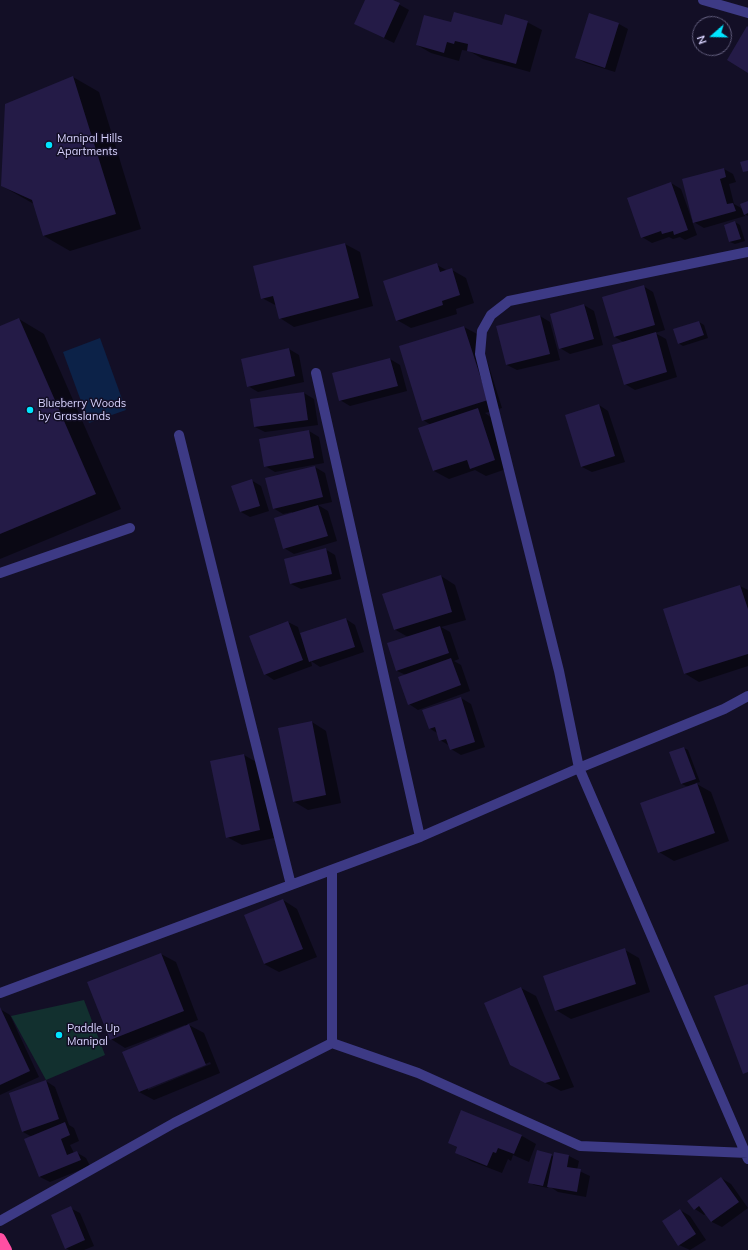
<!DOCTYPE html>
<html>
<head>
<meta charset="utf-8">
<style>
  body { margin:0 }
  #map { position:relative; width:748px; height:1250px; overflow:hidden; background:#130f26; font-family:Mulish,sans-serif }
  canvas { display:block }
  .north { position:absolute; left:692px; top:16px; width:40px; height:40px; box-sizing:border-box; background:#130f26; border:1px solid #625e7d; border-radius:50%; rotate:250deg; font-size:11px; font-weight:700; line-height:16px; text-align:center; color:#d9d4ff }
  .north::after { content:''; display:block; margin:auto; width:14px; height:18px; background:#00e5ff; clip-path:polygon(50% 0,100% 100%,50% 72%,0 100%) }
</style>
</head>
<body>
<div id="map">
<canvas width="748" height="1250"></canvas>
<div class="north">N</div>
</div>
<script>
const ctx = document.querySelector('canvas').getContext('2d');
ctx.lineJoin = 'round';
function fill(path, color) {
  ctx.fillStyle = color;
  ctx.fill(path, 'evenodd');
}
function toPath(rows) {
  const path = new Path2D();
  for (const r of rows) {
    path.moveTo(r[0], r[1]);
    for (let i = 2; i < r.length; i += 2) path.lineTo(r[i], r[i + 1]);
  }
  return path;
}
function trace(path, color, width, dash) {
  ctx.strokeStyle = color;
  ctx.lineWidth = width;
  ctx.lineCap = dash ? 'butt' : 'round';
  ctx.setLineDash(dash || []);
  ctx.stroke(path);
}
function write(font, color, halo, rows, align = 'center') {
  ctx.font = font + ' Mulish,sans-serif';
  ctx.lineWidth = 3;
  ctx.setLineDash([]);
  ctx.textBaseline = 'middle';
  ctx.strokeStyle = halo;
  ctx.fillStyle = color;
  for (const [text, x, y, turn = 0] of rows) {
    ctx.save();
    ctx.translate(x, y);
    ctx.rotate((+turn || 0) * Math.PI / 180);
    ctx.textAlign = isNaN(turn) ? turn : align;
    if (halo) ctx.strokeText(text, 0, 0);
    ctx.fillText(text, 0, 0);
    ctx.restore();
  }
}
const green = toPath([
  [84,1000,105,1055,46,1080,11,1016]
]);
const water = toPath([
  [100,338,126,410,89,423,63,352]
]);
const shadow = toPath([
  [366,0,391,0,409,10,394,43,355,24],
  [527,22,542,30,530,72,483,59,469,51,462,50,459,61,431,53,417,45,452,24,503,27],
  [619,24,628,29,615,72,586,63,576,58],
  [73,77,99,92,141,229,70,251,44,236,34,204,2,186],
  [724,169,733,174,736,182,729,184,734,204,743,209,748,202,748,216,745,214,745,216,704,228,692,221,697,235,685,240,680,237,673,239,669,237,652,243,642,237,671,183,681,189,692,220,693,219],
  [735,222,740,225,745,241,735,244,730,242,725,226],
  [345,244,360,252,373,306,294,327,280,318,277,306,262,298],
  [437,265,448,271,452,270,466,278,474,303,456,309,457,314,411,328,397,320],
  [643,286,653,292,665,330,655,333,666,339,677,377,635,390,625,384,625,343,615,337],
  [584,305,594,311,603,345,570,354,560,348],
  [540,316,550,322,560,360,517,370,507,365,497,327],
  [19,319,44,334,121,509,0,559,0,327],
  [699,322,704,325,708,338,683,346,678,343],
  [464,327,479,335,502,408,485,413,492,418,509,468,486,476,475,470,449,479,434,471,431,425,423,420],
  [289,349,299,355,304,382,258,392,248,386],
  [390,359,400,365,407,391,350,406,340,400],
  [304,393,314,399,318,425,265,432,255,427],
  [599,405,608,411,625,462,592,472,582,467],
  [309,431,319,437,324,463,275,472,265,466],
  [315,467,325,473,332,502,318,505,328,511,337,541,294,554,284,548,292,512,283,514,273,508],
  [251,480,261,486,269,511,250,517,241,512],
  [325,549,335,555,341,579,301,589,291,584],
  [441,576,455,585,466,620,441,627,450,632,459,659,454,661,461,665,470,691,418,710,409,704,406,675,397,671,408,637,394,629],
  [740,586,748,590,748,666,699,682,684,673],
  [346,619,355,625,364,652,320,667,311,661,312,666,274,680,265,674,288,622,298,627,300,634],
  [461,698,471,704,485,747,461,755,451,749,450,746,440,740,437,733,429,728],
  [312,722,326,731,341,803,308,810,293,801],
  [684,748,688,750,700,782,695,783,711,792,729,841,674,861,659,852,688,787,682,784],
  [244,755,258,763,274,838,242,845,227,837],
  [283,900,297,909,317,957,279,972,264,964],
  [625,950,639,958,650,992,571,1019,556,1010],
  [161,954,176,962,198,1020,187,1024,204,1033,220,1073,154,1100,139,1092,185,1027,185,1025,125,1048,111,1039],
  [210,1062,211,1064,148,1090,148,1088],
  [521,988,536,996,574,1087,561,1091,526,1073],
  [0,1009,10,1015,39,1077,0,1095],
  [46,1081,55,1087,69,1125,74,1128,79,1141,70,1145,74,1153,76,1152,86,1158,90,1166,50,1182,40,1177,32,1137,23,1132],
  [461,1111,522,1136,536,1144,529,1162,513,1155,511,1161,508,1159,502,1173,471,1161,456,1152,458,1148,449,1143],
  [551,1155,554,1157,569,1156,579,1161,577,1170,590,1176,586,1197,558,1192,549,1186,548,1188,534,1185,530,1182],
  [721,1178,731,1184,748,1208,722,1227,712,1222,706,1214,704,1215,695,1209],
  [70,1208,80,1213,94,1246,84,1250,69,1250,66,1248],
  [680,1210,690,1216,706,1240,690,1250,679,1245]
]);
const building = toPath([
  [365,0,393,0,400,3,384,38,354,24],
  [454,12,502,25,505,14,528,21,516,64,467,51,468,44,455,41,454,44,447,42,444,53,416,45,424,15,451,22],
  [589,13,619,23,605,68,575,58],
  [747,26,748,27,748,73,727,60],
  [73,76,116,214,43,236,32,200,1,186,5,104],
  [748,160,748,171,743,172,740,162],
  [724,168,726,177,720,179,727,204,733,203,736,211,693,223,682,179],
  [671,182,688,230,674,235,673,231,662,234,661,231,641,238,627,198],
  [748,201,748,213,744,215,740,204],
  [735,221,741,239,729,242,724,225],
  [345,243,359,298,279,319,273,296,261,299,253,266],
  [437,263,440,272,452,268,460,295,442,301,443,305,396,321,383,281],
  [644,285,655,325,614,337,602,297],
  [584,304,594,339,559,349,550,314],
  [540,315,550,354,506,365,496,326],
  [19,318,96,494,0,534,0,326],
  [699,321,704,335,678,344,673,329],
  [464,326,488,400,422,421,399,346],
  [656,332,667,372,624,385,612,345],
  [289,348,295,376,247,387,241,359],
  [390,358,398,386,339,401,332,373],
  [304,392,308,420,254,427,250,399],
  [599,404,615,456,581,467,565,415],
  [478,408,495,460,470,469,467,460,433,471,418,428],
  [309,430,314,458,264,467,259,439],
  [315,466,323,497,273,509,265,478],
  [252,479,260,506,240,512,231,486],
  [318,505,328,536,283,549,274,518],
  [326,548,332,574,290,584,284,559],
  [441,575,452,612,394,630,382,594],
  [740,585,748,609,748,654,684,674,663,609],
  [346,618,355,647,309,662,300,633],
  [288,621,303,660,264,675,249,636],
  [440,626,449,653,396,671,387,643],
  [451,658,461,685,408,705,398,677],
  [461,697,475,742,450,750,446,739,439,741,435,727,429,729,422,710],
  [312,721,326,795,293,802,278,728],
  [684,747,696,779,681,784,669,752],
  [244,754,260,830,226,838,210,761],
  [697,783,715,833,658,853,640,803],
  [283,899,303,949,264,964,244,915],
  [625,948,636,984,555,1011,543,976],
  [161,953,184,1011,110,1040,87,982],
  [748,984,748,1072,743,1074,714,996],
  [521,987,560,1079,545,1083,510,1065,484,1003],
  [0,1007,30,1071,0,1085],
  [189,1024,206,1065,139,1092,122,1052],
  [46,1080,59,1119,22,1132,9,1093],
  [461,1110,522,1135,514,1154,498,1148,496,1153,493,1152,487,1166,455,1153,457,1147,448,1143],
  [65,1122,70,1135,61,1139,67,1155,77,1151,81,1160,39,1177,24,1139],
  [537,1150,552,1154,543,1186,528,1183],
  [554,1152,569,1155,567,1167,581,1169,577,1192,547,1187],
  [721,1177,739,1202,711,1222,699,1206,694,1210,687,1201],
  [71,1206,85,1240,65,1249,51,1215],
  [680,1209,696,1234,678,1246,662,1221]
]);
const minor = toPath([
  [703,0,748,13],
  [748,252,509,301,491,315,482,331,480,354,559,671,579,768,748,1159],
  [316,373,420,837],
  [179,435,291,885],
  [0,573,130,528],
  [0,993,420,837,579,768,724,709,748,696],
  [332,1043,332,870],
  [0,1221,174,1123,332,1043,418,1073,580,1146,748,1153]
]);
const highway = toPath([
  [0,1239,6,1250]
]);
const markers = [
  [49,145,4,"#00e5ff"],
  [30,410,4,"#00e5ff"],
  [59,1035,4,"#00e5ff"]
];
const poiNames = [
  ["Manipal Hills",57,139],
  ["Apartments",57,152],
  ["Blueberry Woods",38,404],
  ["by Grasslands",38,417],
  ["Paddle Up",67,1029],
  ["Manipal",67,1042]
];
fill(green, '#12302f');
fill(water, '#0c2248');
fill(shadow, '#0007');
fill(building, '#241b47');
trace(minor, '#3d3a85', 10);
trace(highway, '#ff4fa3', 12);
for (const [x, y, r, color] of markers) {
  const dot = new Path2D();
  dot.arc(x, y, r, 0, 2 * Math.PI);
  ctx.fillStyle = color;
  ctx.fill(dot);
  trace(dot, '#130f26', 1.5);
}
write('11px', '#d9d4ff', '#130f26', poiNames, 'left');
</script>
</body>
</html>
